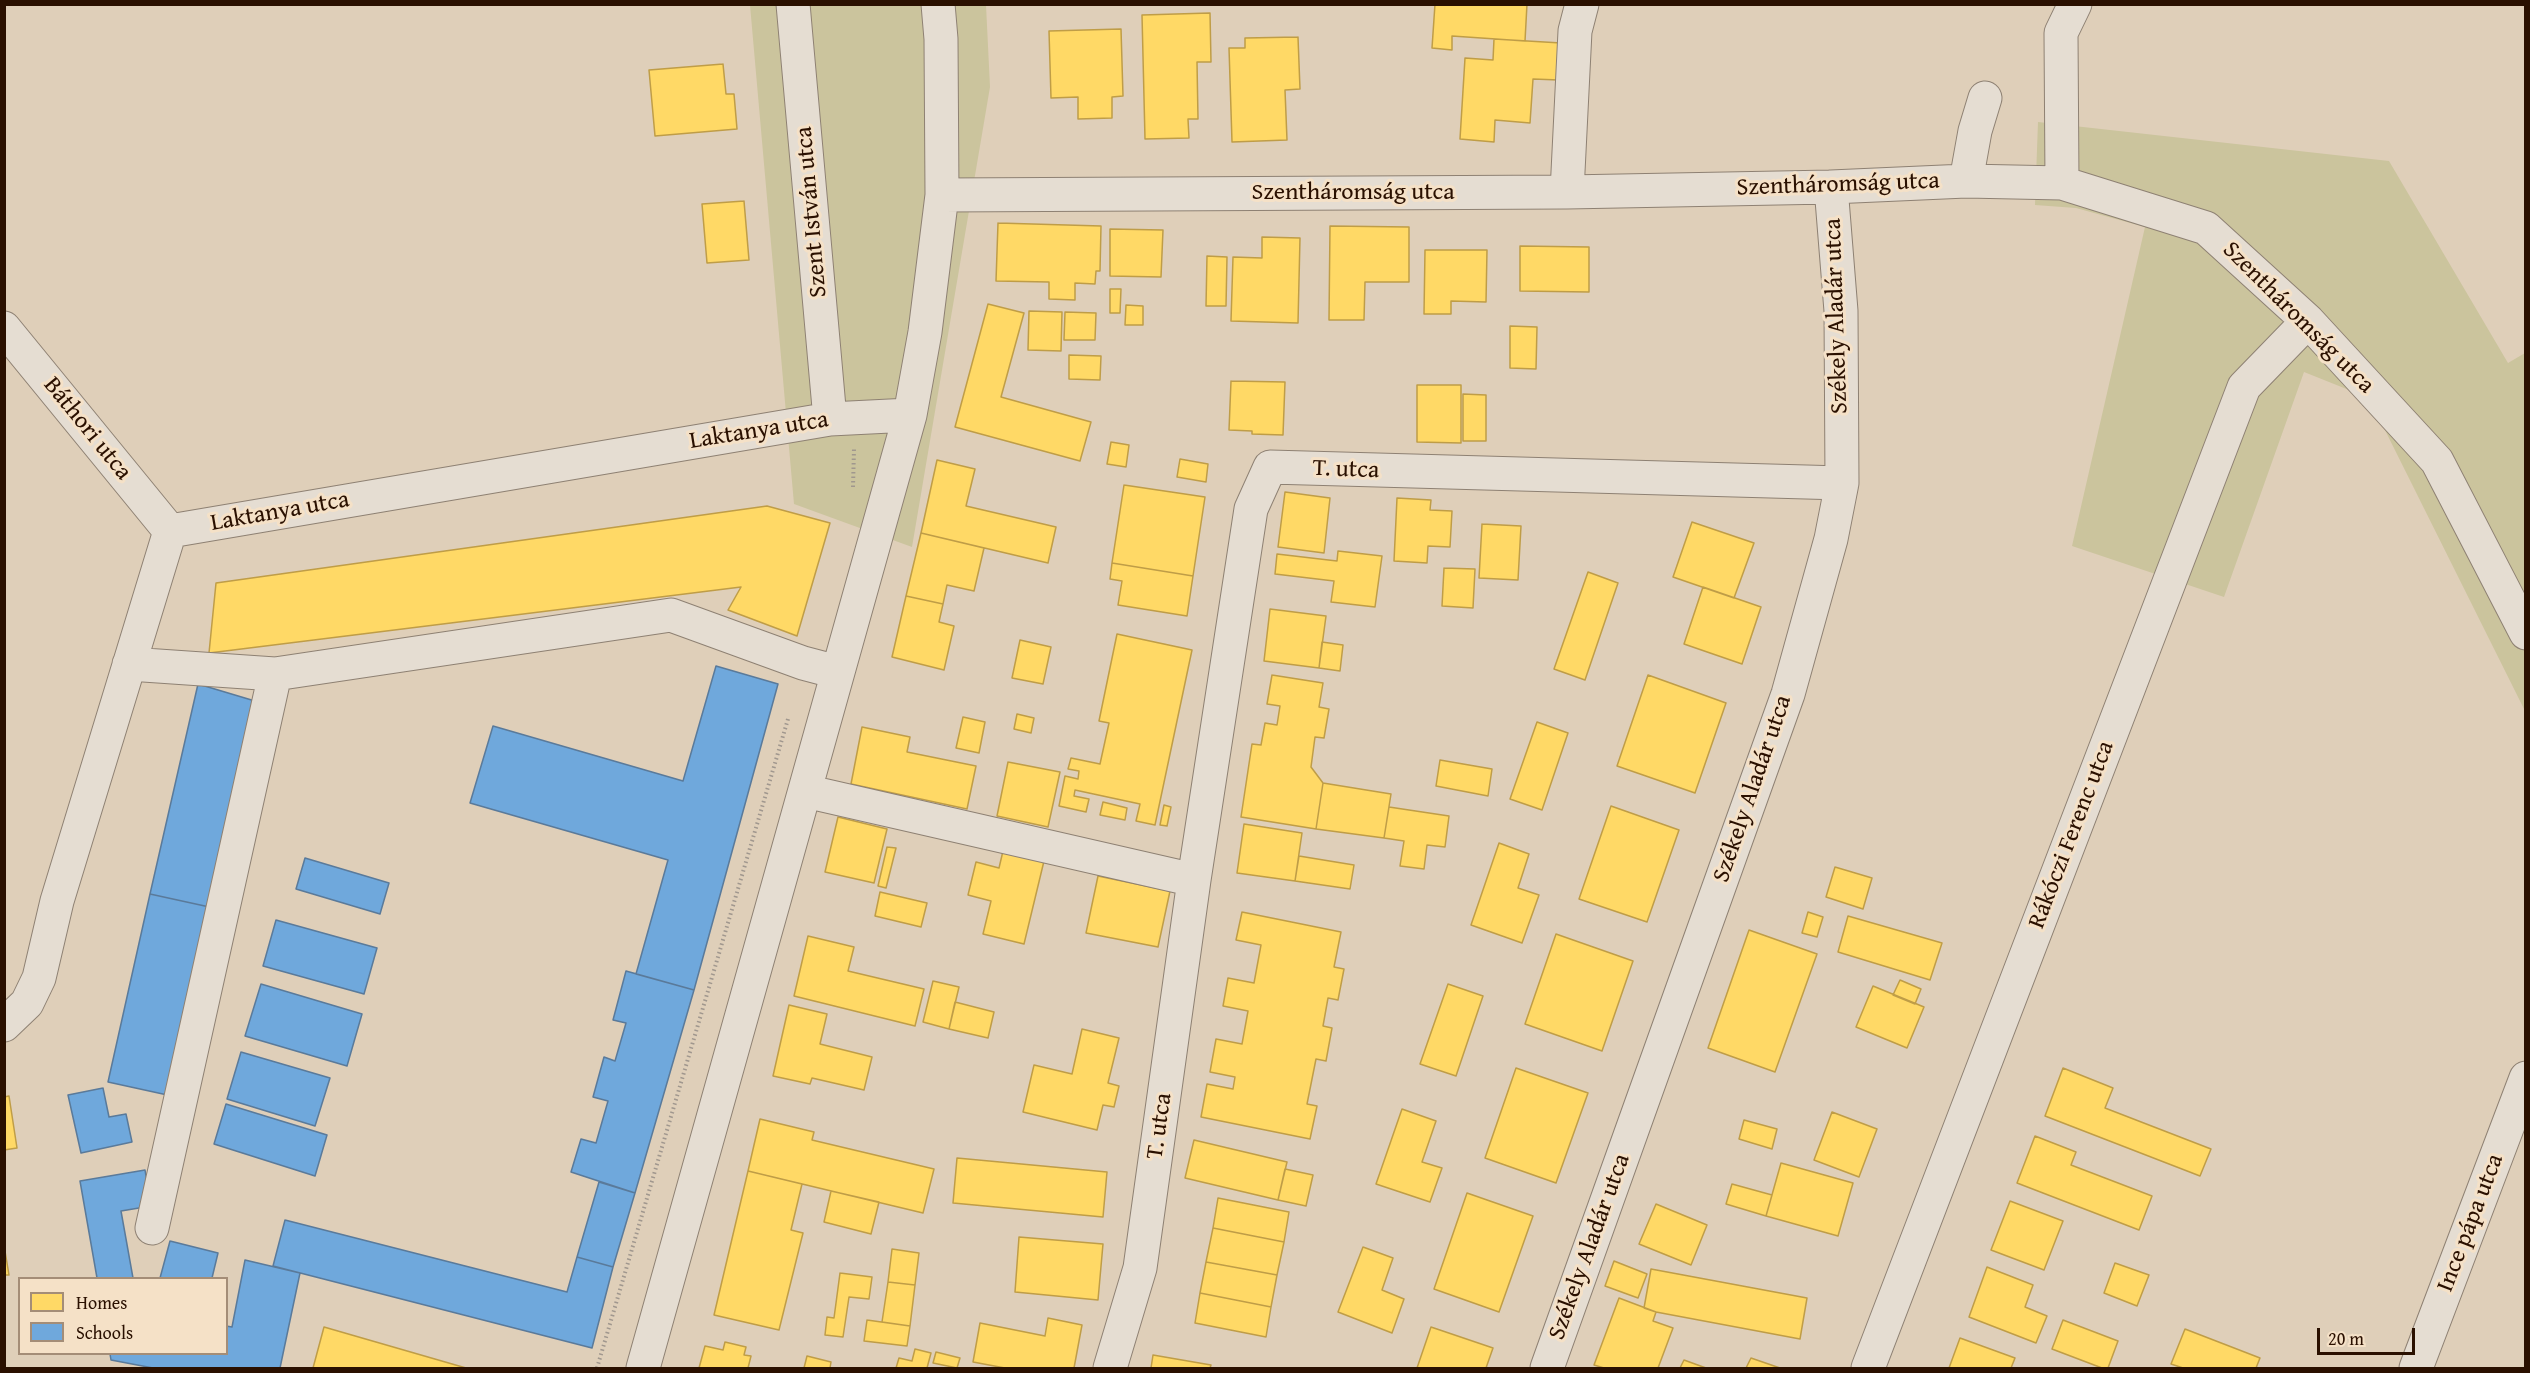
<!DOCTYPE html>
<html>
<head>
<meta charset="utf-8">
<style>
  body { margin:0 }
  #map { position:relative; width:2530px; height:1373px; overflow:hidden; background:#dfcfb9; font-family:"Gentium Book Plus",serif }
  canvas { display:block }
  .frame { position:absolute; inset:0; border:6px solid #2a1000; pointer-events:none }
  .legend { position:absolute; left:18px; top:1277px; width:210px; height:78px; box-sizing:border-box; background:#f5e1c7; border:2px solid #a48d77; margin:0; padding:8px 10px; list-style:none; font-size:18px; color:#2a1000 }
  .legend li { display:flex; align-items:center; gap:12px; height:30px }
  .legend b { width:30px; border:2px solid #a48d77 }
  .scale { position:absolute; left:2317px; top:1328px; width:98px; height:27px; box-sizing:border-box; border:3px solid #2a1000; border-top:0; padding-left:8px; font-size:18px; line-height:21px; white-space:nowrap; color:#2a1000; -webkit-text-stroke:4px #f5e1c7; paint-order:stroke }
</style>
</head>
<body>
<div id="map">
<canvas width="2530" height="1373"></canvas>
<div class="frame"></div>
<ul class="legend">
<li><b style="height:16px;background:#ffd966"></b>Homes</li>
<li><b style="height:16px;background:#6fa8dc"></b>Schools</li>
</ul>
<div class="scale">20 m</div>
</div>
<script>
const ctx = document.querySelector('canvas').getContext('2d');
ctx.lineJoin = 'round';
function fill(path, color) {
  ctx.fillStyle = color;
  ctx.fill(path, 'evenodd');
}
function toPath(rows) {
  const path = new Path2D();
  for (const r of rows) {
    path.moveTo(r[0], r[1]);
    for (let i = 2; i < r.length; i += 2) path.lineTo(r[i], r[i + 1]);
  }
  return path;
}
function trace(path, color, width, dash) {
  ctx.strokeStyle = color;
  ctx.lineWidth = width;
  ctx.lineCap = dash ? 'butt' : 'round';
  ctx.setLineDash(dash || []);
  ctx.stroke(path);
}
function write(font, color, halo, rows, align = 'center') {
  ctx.font = font + ' "Gentium Book Plus",serif';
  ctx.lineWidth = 6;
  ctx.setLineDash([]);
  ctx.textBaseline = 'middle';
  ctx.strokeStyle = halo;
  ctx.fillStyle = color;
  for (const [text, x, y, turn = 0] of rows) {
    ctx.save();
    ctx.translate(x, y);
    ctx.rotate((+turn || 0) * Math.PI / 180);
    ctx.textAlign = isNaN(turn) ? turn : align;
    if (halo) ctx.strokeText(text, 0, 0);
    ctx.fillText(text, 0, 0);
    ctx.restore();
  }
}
const green = toPath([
  [750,5,986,5,990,87,912,547,794,504],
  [2038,122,2389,161,2508,363,2525,353,2525,711,2369,398,2304,372,2224,597,2072,546,2145,227,2076,208,2035,205]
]);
const homes = toPath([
  [1435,4,1527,4,1525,41,1452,36,1452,50,1432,48,1435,4],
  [1210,13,1211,62,1197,62,1198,119,1188,119,1189,138,1145,139,1142,15,1210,13],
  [1121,29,1123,96,1112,97,1112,118,1078,119,1078,97,1051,98,1049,31,1121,29],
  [1298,37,1300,89,1285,90,1287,140,1232,142,1229,48,1245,48,1245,38,1298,37],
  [1494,39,1561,43,1559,80,1533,79,1530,123,1495,120,1494,142,1460,139,1465,58,1493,60,1494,39],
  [723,64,726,94,734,94,737,129,655,136,649,70,723,64],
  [744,201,749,260,707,263,702,204,744,201],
  [998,223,1101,226,1100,271,1096,271,1095,284,1075,283,1075,300,1049,299,1049,282,996,281,998,223],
  [1330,226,1409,227,1409,282,1365,282,1364,320,1329,320,1330,226],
  [1110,229,1163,230,1161,277,1110,276,1110,229],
  [1262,237,1300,238,1298,323,1231,321,1233,257,1262,258,1262,237],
  [1520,246,1589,247,1589,292,1520,291,1520,246],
  [1425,250,1487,250,1486,302,1451,301,1451,314,1424,314,1425,250],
  [1207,256,1227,257,1226,306,1206,306,1207,256],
  [1110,289,1121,289,1120,313,1110,313,1110,289],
  [988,304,1024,313,1001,397,1091,422,1080,461,955,427,988,304],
  [1126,305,1143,306,1143,325,1125,325,1126,305],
  [1029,311,1062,312,1061,351,1028,350,1029,311],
  [1065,312,1096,313,1095,340,1064,340,1065,312],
  [1510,326,1537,327,1536,369,1510,368,1510,326],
  [1069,355,1101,356,1100,380,1069,379,1069,355],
  [1231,381,1285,382,1283,435,1252,434,1252,431,1229,430,1231,381],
  [1417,385,1461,385,1461,443,1417,442,1417,385],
  [1463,394,1486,395,1486,441,1463,441,1463,394],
  [1111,442,1129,445,1126,467,1107,464,1111,442],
  [1180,459,1208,464,1206,482,1177,477,1180,459],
  [937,460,975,469,966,506,1056,527,1048,563,921,533,937,460],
  [1124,485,1205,497,1193,576,1112,563,1124,485],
  [1285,492,1330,498,1324,553,1278,547,1285,492],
  [1397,498,1431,500,1430,510,1452,511,1450,547,1428,546,1427,563,1394,561,1397,498],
  [767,506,830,523,797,636,728,610,741,587,209,653,216,583,767,506],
  [1692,522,1754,543,1734,598,1673,577,1692,522],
  [1482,524,1521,526,1518,580,1479,578,1482,524],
  [921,533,984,548,974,591,947,585,943,604,906,596,921,533],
  [1338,551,1382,556,1375,607,1331,602,1334,581,1275,574,1277,554,1337,561,1338,551],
  [1112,563,1193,576,1187,616,1118,605,1122,581,1110,579,1112,563],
  [1444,568,1475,569,1473,608,1442,606,1444,568],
  [1588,572,1618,583,1585,680,1554,669,1588,572],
  [1703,587,1761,607,1742,664,1684,644,1703,587],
  [906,596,943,604,939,622,954,626,944,670,892,657,906,596],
  [1270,609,1326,616,1319,668,1264,661,1270,609],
  [1117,634,1192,650,1155,825,1136,821,1140,804,1075,790,1074,796,1089,799,1086,812,1059,806,1065,776,1078,779,1079,771,1068,769,1071,758,1100,764,1109,723,1099,721,1117,634],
  [1020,640,1051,647,1043,684,1012,678,1020,640],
  [1322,642,1343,645,1340,671,1319,668,1322,642],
  [1272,675,1323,683,1319,707,1329,709,1324,738,1315,737,1311,767,1323,783,1316,829,1241,817,1252,744,1261,745,1265,723,1277,725,1280,706,1267,704,1272,675],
  [1648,675,1726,703,1695,793,1617,766,1648,675],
  [1017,714,1034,718,1031,733,1014,729,1017,714],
  [963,717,985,722,979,753,956,748,963,717],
  [1537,722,1568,733,1542,810,1510,799,1537,722],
  [862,727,910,737,907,752,976,766,967,809,851,784,862,727],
  [1440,760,1492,769,1488,796,1436,786,1440,760],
  [1008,762,1060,772,1048,827,997,816,1008,762],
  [1323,783,1391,794,1384,838,1316,829,1323,783],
  [1103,802,1127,808,1125,820,1100,815,1103,802],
  [1164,805,1171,807,1167,826,1160,825,1164,805],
  [1611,806,1679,830,1647,922,1579,899,1611,806],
  [1389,807,1449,816,1445,847,1427,845,1424,869,1400,866,1404,841,1384,838,1389,807],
  [838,817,887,829,874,883,825,872,838,817],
  [1244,824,1302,833,1295,881,1237,873,1244,824],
  [1499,843,1529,854,1518,888,1539,895,1522,943,1471,925,1499,843],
  [887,847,896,848,886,888,878,886,887,847],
  [1003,851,1044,861,1024,944,983,934,991,901,968,895,976,862,999,868,1003,851],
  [1299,856,1354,865,1350,889,1295,881,1299,856],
  [1835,867,1872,878,1863,909,1826,897,1835,867],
  [1098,876,1170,891,1158,947,1086,933,1098,876],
  [880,892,927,903,921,927,875,916,880,892],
  [1242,912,1341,932,1334,967,1344,969,1338,1000,1328,998,1323,1026,1332,1028,1326,1061,1316,1059,1307,1104,1317,1106,1310,1139,1201,1117,1207,1084,1233,1089,1235,1077,1210,1072,1216,1039,1242,1044,1248,1011,1223,1006,1228,978,1254,983,1261,945,1236,940,1242,912],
  [1808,912,1823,917,1817,937,1802,933,1808,912],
  [1848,916,1942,943,1930,980,1838,952,1848,916],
  [1749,930,1817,954,1775,1072,1708,1048,1749,930],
  [1556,934,1633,961,1602,1051,1525,1024,1556,934],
  [808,936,854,947,848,971,924,989,915,1026,794,996,808,936],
  [1900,980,1921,989,1915,1004,1893,995,1900,980],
  [933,981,959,987,949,1029,923,1022,933,981],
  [1448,984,1483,996,1456,1076,1420,1064,1448,984],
  [1873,986,1924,1007,1907,1048,1856,1027,1873,986],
  [955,1002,994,1012,988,1038,949,1029,955,1002],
  [789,1005,827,1014,820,1044,872,1057,864,1090,812,1078,810,1084,773,1076,789,1005],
  [1082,1029,1119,1038,1108,1083,1119,1086,1114,1107,1103,1105,1097,1130,1023,1112,1034,1065,1072,1074,1082,1029],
  [1516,1068,1588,1093,1556,1183,1485,1158,1516,1068],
  [2063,1068,2113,1088,2105,1108,2211,1149,2200,1176,2045,1116,2063,1068],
  [9,1096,17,1148,4,1150,4,1097,9,1096],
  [1402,1109,1436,1121,1422,1162,1442,1168,1430,1202,1376,1184,1402,1109],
  [1832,1112,1877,1129,1859,1177,1814,1160,1832,1112],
  [760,1119,814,1132,812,1140,934,1169,923,1213,748,1171,760,1119],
  [1744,1120,1777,1129,1772,1149,1739,1139,1744,1120],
  [2035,1136,2076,1152,2071,1165,2152,1196,2139,1230,2017,1183,2035,1136],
  [1194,1140,1287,1162,1278,1200,1185,1178,1194,1140],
  [957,1158,1107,1172,1103,1217,953,1203,957,1158],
  [1781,1163,1853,1183,1838,1236,1766,1216,1781,1163],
  [1285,1169,1313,1175,1306,1206,1278,1200,1285,1169],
  [748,1171,802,1184,791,1230,803,1233,779,1330,714,1315,748,1171],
  [1732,1184,1772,1195,1766,1216,1726,1204,1732,1184],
  [831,1191,879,1202,871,1234,824,1222,831,1191],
  [1467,1193,1533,1216,1499,1312,1434,1289,1467,1193],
  [1218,1198,1289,1212,1284,1242,1213,1228,1218,1198],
  [2010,1201,2063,1221,2044,1270,1991,1250,2010,1201],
  [1656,1204,1707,1225,1691,1265,1639,1244,1656,1204],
  [1213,1228,1284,1242,1277,1275,1206,1262,1213,1228],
  [1019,1237,1103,1244,1098,1300,1015,1292,1019,1237],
  [4,1245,9,1275,4,1275,4,1245],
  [1363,1247,1393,1258,1382,1290,1404,1299,1392,1333,1338,1312,1363,1247],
  [892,1249,919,1253,915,1285,888,1282,892,1249],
  [1614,1261,1647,1274,1638,1298,1605,1286,1614,1261],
  [1206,1262,1277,1275,1271,1307,1200,1293,1206,1262],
  [2115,1263,2149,1275,2137,1306,2104,1293,2115,1263],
  [1987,1267,2033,1285,2025,1307,2047,1316,2036,1343,1969,1317,1987,1267],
  [1651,1269,1807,1298,1800,1339,1656,1312,1644,1308,1651,1269],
  [840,1273,872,1277,869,1299,849,1297,843,1337,825,1335,827,1317,834,1318,840,1273],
  [888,1282,915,1285,910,1326,882,1322,888,1282],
  [1200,1293,1271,1307,1266,1337,1195,1323,1200,1293],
  [1619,1298,1656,1312,1653,1321,1673,1328,1658,1368,1604,1368,1594,1365,1619,1298],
  [1048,1318,1082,1325,1074,1368,1005,1368,973,1362,980,1323,1045,1336,1048,1318],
  [867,1320,910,1326,907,1346,864,1341,867,1320],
  [2063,1320,2118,1341,2108,1368,2102,1368,2052,1349,2063,1320],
  [324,1327,466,1368,313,1368,324,1327],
  [1431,1327,1493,1348,1486,1368,1417,1368,1431,1327],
  [2185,1329,2260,1358,2256,1368,2183,1368,2171,1364,2185,1329],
  [1960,1338,2015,1358,2011,1368,1949,1368,1960,1338],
  [725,1342,746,1347,744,1355,751,1356,748,1368,699,1368,705,1346,723,1350,725,1342],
  [915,1349,931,1353,927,1368,896,1368,899,1358,912,1361,915,1349],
  [936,1352,960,1358,957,1368,933,1363,936,1352],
  [1153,1355,1211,1365,1210,1368,1151,1368,1153,1355],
  [807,1356,831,1362,830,1368,804,1368,807,1356],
  [1751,1358,1780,1368,1746,1368,1751,1358],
  [1684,1360,1706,1368,1680,1368,1684,1360]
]);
const schools = toPath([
  [716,666,778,684,694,990,636,974,668,860,470,803,493,726,683,781,716,666],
  [198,684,265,704,214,908,150,894,198,684],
  [305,858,389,883,380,914,296,889,305,858],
  [150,894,214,908,172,1096,108,1082,150,894],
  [276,920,377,948,364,994,263,966,276,920],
  [626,971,694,990,635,1193,571,1172,581,1139,596,1143,608,1101,593,1097,604,1057,615,1061,626,1023,613,1020,626,971],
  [261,984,362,1014,347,1066,245,1036,261,984],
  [241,1052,330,1078,315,1126,227,1099,241,1052],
  [103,1088,109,1117,126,1114,132,1142,81,1153,68,1095,103,1088],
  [226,1104,327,1135,315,1176,214,1144,226,1104],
  [145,1170,151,1206,121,1211,133,1278,97,1278,80,1181,145,1170],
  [599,1182,635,1193,613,1267,577,1257,599,1182],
  [285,1220,567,1292,577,1257,613,1267,592,1348,273,1266,285,1220],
  [170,1241,218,1253,212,1278,160,1278,170,1241],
  [245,1260,300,1273,280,1368,153,1368,111,1360,110,1354,226,1354,226,1326,232,1327,245,1260]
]);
const path = toPath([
  [853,487,854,449],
  [597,1368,788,719]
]);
const minor = toPath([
  [793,4,830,419],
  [1966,181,1975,131,1985,98],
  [2062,183,2061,33,2075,4],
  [1567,192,1575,31,1582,4],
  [942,195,1567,192,1831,187,1966,181,2062,183,2206,228,2308,321,2437,461,2526,633],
  [4,328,170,531],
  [129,664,275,674,671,615,803,663,837,672],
  [805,791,1194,880],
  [4,1025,27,1003,39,978,57,901,170,531,830,419,910,415],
  [152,1228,275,674],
  [643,1368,910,415,925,332,942,195,941,39,938,4],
  [1110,1368,1140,1268,1194,880,1251,509,1270,467,1842,483],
  [1547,1368,1788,694,1831,539,1842,483,1841,311,1831,187],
  [1868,1368,2244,387,2308,321],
  [2416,1368,2526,1078]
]);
const streetNames = [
  ["Szentháromság utca",1838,185,-2],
  ["Szentháromság utca",1353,193],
  ["Szent István utca",812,212,-95],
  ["Székely Aladár utca",1837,316,-92],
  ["Szentháromság utca",2298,318,45],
  ["Báthori utca",87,429,51],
  ["Laktanya utca",759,431,-9],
  ["T. utca",1346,470,2],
  ["Laktanya utca",280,512,-10],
  ["Székely Aladár utca",1753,789,-71],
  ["Rákóczi Ferenc utca",2072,835,-69],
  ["T. utca",1160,1126,-82],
  ["Ince pápa utca",2471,1223,-69],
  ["Székely Aladár utca",1590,1247,-70]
];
fill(green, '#cbc49d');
fill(homes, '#ffd966');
trace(homes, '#bf9d47', 1.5);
fill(schools, '#6fa8dc');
trace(schools, '#5a7a9a', 1.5);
trace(minor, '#8e8173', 35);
trace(path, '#a0978e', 4, [1.5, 3]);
trace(minor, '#e5ddd2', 33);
write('24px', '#2a1000', '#f5e1c7', streetNames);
</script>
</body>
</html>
